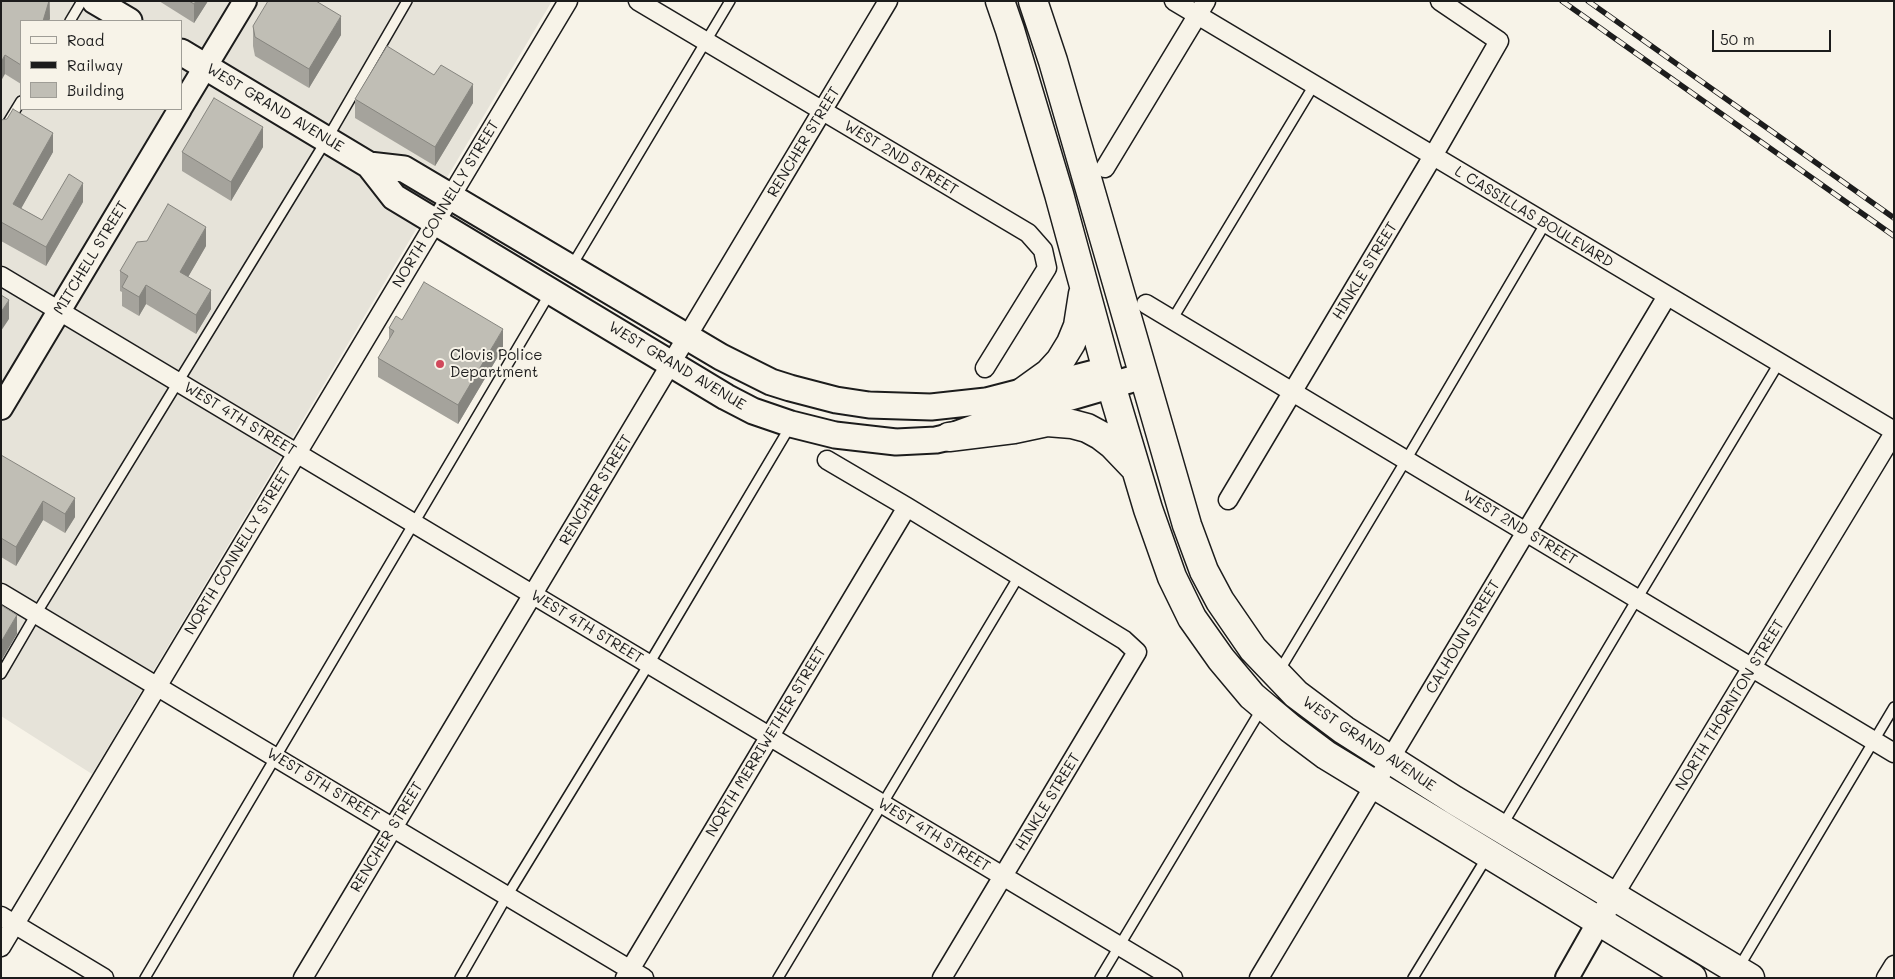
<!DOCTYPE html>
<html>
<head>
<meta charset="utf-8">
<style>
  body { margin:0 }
  #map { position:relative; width:1895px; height:979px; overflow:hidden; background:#f7f3e8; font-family:Mali,sans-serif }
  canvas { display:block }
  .frame { position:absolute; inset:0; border:2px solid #1c1c1c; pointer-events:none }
  .legend { position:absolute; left:20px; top:20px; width:162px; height:90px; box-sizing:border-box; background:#f7f3e8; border:1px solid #9f9d96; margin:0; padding:6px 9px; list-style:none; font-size:15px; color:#1c1c1c }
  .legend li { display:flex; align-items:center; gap:10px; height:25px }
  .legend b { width:25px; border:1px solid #9f9d96 }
  .scale { position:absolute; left:1712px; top:30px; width:119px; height:22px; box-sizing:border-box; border:2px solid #1c1c1c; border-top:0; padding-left:6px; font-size:15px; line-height:18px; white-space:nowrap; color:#1c1c1c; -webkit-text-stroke:4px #f7f3e8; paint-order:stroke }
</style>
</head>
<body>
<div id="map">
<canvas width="1895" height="979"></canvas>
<div class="frame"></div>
<ul class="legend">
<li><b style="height:6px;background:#f7f3e8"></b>Road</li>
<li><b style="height:6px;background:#1c1c1c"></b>Railway</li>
<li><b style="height:14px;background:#c0beb5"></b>Building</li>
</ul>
<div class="scale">50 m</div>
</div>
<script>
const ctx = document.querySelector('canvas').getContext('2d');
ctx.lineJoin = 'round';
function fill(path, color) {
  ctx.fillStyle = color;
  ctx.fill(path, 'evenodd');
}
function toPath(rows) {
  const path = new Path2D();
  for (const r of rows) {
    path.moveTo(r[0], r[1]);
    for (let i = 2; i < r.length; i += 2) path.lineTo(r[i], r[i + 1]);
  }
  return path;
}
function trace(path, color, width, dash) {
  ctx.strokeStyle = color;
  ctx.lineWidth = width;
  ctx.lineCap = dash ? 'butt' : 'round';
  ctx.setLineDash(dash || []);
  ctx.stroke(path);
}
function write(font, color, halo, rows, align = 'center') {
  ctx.font = font + ' Mali,sans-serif';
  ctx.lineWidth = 4;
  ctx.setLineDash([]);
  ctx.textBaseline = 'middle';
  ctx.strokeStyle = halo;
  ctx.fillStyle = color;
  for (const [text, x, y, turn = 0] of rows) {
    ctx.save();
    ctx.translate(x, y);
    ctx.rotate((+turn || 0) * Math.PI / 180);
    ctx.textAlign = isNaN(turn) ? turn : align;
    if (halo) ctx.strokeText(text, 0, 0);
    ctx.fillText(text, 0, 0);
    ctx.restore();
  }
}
const built = toPath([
  [1,1,552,1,92,774,1,716],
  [21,21,181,21,181,109,21,109]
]);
const service = toPath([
  [70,21,82,1],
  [1,134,21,101],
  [571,267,730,1],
  [1172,320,1314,85],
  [1278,673,1406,460,1545,224],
  [1,674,36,614,327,139,407,1],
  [1502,826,1637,599,1779,363],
  [1739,967,1894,707],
  [145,978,550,293],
  [460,978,507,896,649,664,791,425],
  [778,978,1019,576],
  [1100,978,1262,708],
  [1413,978,1487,857]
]);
const minor = toPath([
  [638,1,1028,233,1043,250,1047,268,985,368],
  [1174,1,1894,431],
  [1105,168,1206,1],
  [1,276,1173,978],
  [1146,304,1894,753],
  [827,460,907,507,1124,640,1137,652,942,978],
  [1228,500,1433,156,1499,41,1440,1],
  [1,593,644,978],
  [1614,895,1894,433],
  [1,916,104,978],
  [1,947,568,1],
  [303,978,888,1],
  [625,978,907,507],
  [1259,978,1667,296],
  [1886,978,1894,965]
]);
const tertiary = toPath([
  [181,107,245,1],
  [1,408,180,109],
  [1567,978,1614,895]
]);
const secondary = toPath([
  [95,1,129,21],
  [181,52,369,165,394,197,726,397,753,411,791,424,835,435,896,442,936,440,949,437,1009,415,1143,376],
  [369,165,404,169,721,357,771,382,790,388,836,400,869,405,931,407,986,401,1102,371]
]);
const trunk = toPath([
  [1000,1,1010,30,1059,194,1111,385,1148,509,1172,577,1192,618,1221,659,1252,696,1290,728,1326,755,1692,978],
  [1033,1,1053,61,1187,525,1204,571,1220,601,1253,649,1296,694,1344,730,1454,800,1750,978],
  [1024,391,1049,373,1060,361,1071,343,1078,326,1083,294],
  [949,437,1014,429,1047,422,1072,424,1087,428,1100,435,1113,445,1134,467]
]);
const rail = toPath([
  [1562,1,1894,236],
  [1588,1,1894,218]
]);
const wall = toPath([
  [1,1,50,1,50,19,21,21,21,84,5,74],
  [159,1,208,1,194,23],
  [253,26,341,35,309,88,255,56,253,46],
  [434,75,473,103,435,166,355,118,355,99],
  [1,120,53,152,21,208,42,220,83,202,46,266,1,241],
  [263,147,231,201,182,171,182,152],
  [206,246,188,277,211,309,196,334,146,304,139,316,122,306,122,292,120,291,120,271],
  [402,320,503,348,458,424,378,377,378,358,389,340,389,328],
  [1,455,75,517,65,533,43,520,16,566,1,557]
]);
const shadedWall = toPath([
  [49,1,50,19,49,21,43,21],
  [196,1,208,1,194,23,194,4],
  [341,16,341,35,309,88,309,69],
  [5,55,5,74,1,81,1,62],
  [473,84,473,103,435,166,435,147],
  [263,127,263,147,231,201,231,182],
  [53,133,53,152,13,223,13,204],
  [83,183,83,202,46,266,46,247],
  [206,227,206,246,180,291,180,272],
  [146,285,146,304,139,316,139,297],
  [211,290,211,309,196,334,196,315],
  [9,300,9,319,1,331,1,312],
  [503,329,503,348,458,424,458,405],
  [75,498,75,517,65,533,65,514],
  [43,501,43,520,16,566,16,547],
  [17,615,17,634,1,661,1,642]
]);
const building = toPath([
  [1,1,49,1,43,21,21,21,21,65,5,55,1,62,1,1],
  [189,1,196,1,194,4,189,1],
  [268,1,316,1,341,16,309,69,255,37,253,26,268,1],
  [387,46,434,75,441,65,473,84,435,147,355,99,387,46],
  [214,98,263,127,231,182,182,152,214,98],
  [13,109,53,133,13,204,42,220,69,174,83,183,46,247,1,222,1,120,7,119,13,109],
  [168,204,206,227,180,272,211,290,196,315,146,285,139,297,122,287,128,276,120,271,137,242,147,241,168,204],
  [424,282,503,329,458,405,378,358,394,331,389,328,396,316,402,320,424,282],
  [1,295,9,300,1,312,1,295],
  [1,455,75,498,65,514,43,501,16,547,1,538,1,455],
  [1,605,17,615,1,642,1,605]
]);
const markers = [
  [440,364,5,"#d1495b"]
];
const streetNames = [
  ["WEST GRAND AVENUE",275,108,31],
  ["RENCHER STREET",804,142,-59],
  ["WEST 2ND STREET",901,158,31],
  ["NORTH CONNELLY STREET",446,204,-59],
  ["L CASSILLAS BOULEVARD",1534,217,31],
  ["MITCHELL STREET",91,258,-59],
  ["HINKLE STREET",1365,271,-59],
  ["WEST GRAND AVENUE",677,366,31],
  ["WEST 4TH STREET",240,419,31],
  ["RENCHER STREET",596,490,-59],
  ["WEST 2ND STREET",1520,528,31],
  ["NORTH CONNELLY STREET",238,551,-59],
  ["WEST 4TH STREET",587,627,31],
  ["CALHOUN STREET",1463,637,-59],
  ["NORTH THORNTON STREET",1730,705,-59],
  ["NORTH MERRIWETHER STREET",766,742,-59],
  ["WEST GRAND AVENUE",1369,744,34],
  ["WEST 5TH STREET",323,785,31],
  ["HINKLE STREET",1048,802,-59],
  ["WEST 4TH STREET",934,835,31],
  ["RENCHER STREET",387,837,-59]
];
const poiNames = [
  ["Clovis Police",450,355],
  ["Department",450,372]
];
fill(built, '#e6e3d9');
trace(service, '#1c1c1c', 12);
trace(minor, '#1c1c1c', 21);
trace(tertiary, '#1c1c1c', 26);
trace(secondary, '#1c1c1c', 29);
trace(trunk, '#1c1c1c', 31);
trace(service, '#f7f3e8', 9);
trace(minor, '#f7f3e8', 18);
trace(tertiary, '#f7f3e8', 22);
trace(secondary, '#f7f3e8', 25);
trace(trunk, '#f7f3e8', 28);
trace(rail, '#1c1c1c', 5.5);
trace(rail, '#f7f3e8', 4, [11]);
fill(wall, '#a5a39c');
fill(shadedWall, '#86857f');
fill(building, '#c0beb5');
trace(building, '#86857f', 1);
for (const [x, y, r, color] of markers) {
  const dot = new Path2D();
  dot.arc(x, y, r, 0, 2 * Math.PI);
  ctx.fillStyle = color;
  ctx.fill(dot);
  trace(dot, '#f7f3e8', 2);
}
write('15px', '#1c1c1c', '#f7f3e8', streetNames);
write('15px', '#1c1c1c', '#f7f3e8', poiNames, 'left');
</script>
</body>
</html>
